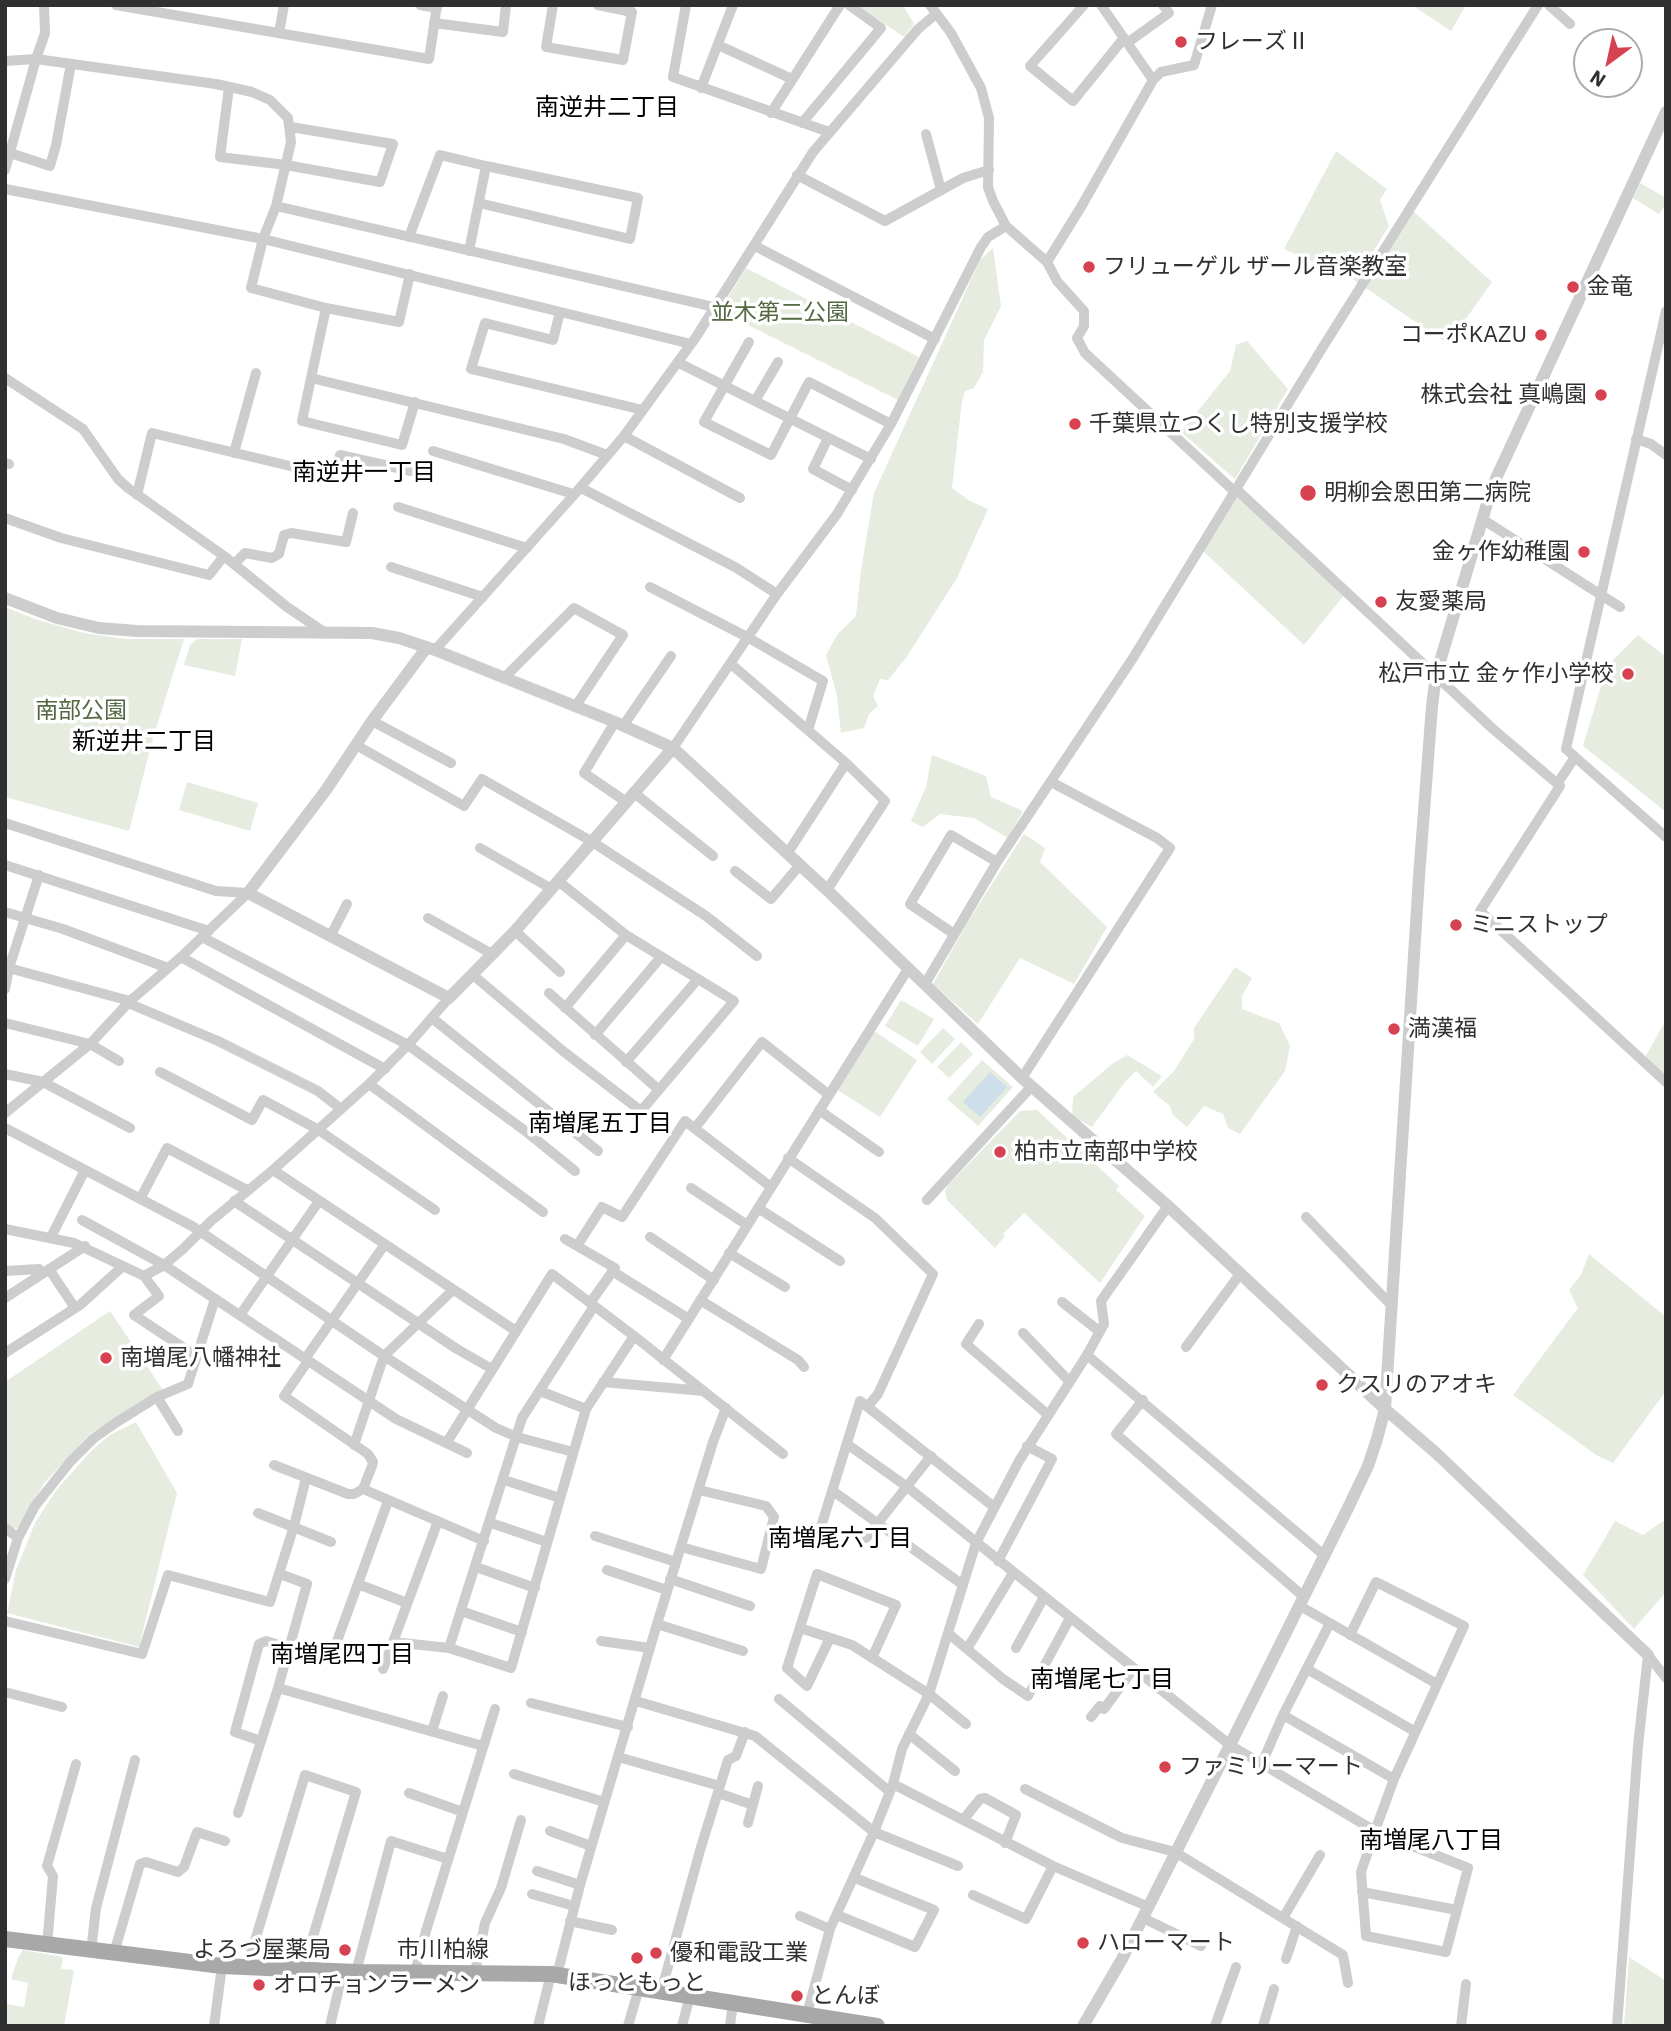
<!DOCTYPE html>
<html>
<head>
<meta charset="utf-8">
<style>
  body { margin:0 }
  #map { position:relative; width:1671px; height:2031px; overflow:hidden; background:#fff; font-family:"IBM Plex Sans",sans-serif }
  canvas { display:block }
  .frame { position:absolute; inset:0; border:7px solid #303030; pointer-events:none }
  .north { position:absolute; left:1573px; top:28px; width:70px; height:70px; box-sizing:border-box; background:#fff; border:2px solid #acacac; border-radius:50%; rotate:213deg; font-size:19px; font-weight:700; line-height:28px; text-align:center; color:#303030 }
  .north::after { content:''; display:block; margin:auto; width:24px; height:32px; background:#d74250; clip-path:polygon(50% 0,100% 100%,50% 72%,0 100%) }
</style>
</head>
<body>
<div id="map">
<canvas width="1671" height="2031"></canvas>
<div class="frame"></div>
<div class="north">N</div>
</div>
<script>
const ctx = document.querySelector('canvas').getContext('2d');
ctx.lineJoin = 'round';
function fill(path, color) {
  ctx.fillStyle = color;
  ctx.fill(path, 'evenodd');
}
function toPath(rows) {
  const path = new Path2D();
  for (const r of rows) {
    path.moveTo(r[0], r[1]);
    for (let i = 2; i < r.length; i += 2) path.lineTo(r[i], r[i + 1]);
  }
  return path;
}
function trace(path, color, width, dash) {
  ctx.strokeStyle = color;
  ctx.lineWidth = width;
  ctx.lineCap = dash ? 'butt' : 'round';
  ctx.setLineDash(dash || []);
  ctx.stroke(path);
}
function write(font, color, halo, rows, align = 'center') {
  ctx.font = font + ' "IBM Plex Sans","Noto Sans JP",sans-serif';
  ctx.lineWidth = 7;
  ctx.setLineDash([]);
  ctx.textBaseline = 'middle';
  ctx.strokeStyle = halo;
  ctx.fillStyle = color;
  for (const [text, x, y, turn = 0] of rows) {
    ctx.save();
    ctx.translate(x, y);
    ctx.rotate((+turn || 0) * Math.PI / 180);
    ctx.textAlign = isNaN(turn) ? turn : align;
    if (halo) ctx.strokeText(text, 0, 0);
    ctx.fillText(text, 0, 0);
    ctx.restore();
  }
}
const green = toPath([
  [857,5,903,5,914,24,904,37],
  [1412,5,1466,5,1451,31],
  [1336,151,1387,189,1380,200,1389,226,1366,263,1375,267,1412,210,1492,282,1448,344,1354,280,1284,249],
  [1640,183,1666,198,1666,203,1659,214,1633,198],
  [993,248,1001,306,984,340,983,372,974,388,965,391,962,401,952,488,970,501,988,509,957,578,906,658,888,680,880,679,873,696,878,706,869,714,864,728,841,733,837,696,826,655,837,635,856,616,861,570,874,493,980,260],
  [746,268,919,357,898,400,720,311],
  [1247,341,1288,389,1235,479,1181,432,1230,371,1236,345],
  [1237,495,1345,594,1304,645,1203,551],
  [5,607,35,619,84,633,125,639,184,639,153,738,129,831,5,797],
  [1638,635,1666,657,1666,812,1583,746,1607,666],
  [197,639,242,639,235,676,184,665,190,645],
  [932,755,986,776,991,797,1023,811,1008,838,974,818,940,814,923,827,911,821,926,787],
  [187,782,258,803,250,831,179,810],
  [1024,834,1045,848,1040,862,1107,927,1074,984,1020,958,978,1024,933,984,967,923],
  [1235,967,1252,978,1242,996,1242,1009,1279,1023,1290,1046,1285,1071,1240,1134,1228,1128,1223,1114,1204,1106,1187,1127,1172,1114,1170,1106,1153,1092,1174,1071,1194,1039,1194,1028],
  [901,1000,934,1019,918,1046,885,1026],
  [1666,1020,1666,1074,1644,1059],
  [943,1028,955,1039,932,1064,920,1052],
  [874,1031,917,1060,880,1117,836,1089],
  [961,1042,973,1054,949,1078,937,1067],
  [1127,1055,1162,1076,1153,1087,1136,1071,1125,1082,1092,1127,1072,1116,1073,1097,1112,1064],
  [982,1060,1013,1087,978,1126,947,1099],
  [1037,1110,1119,1186,1116,1190,1145,1216,1100,1283,1024,1213,1003,1234,1005,1236,995,1248,947,1200,945,1191,948,1185,1020,1111],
  [1589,1254,1666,1317,1666,1391,1613,1463,1596,1455,1513,1395,1578,1308,1569,1290,1581,1275],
  [110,1311,163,1390,91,1433,45,1482,18,1528,12,1529,5,1524,5,1382],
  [136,1422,177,1493,139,1647,7,1613,16,1570,35,1523,57,1489,91,1451,110,1435],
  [1666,1519,1666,1592,1634,1629,1583,1575,1615,1521,1643,1535],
  [23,1950,63,1957,61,1969,74,1970,64,2026,5,2026,6,2004,24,2007,28,1983,11,1979,18,1958],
  [1629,1957,1666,1981,1666,2026,1624,2026]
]);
const water = toPath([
  [990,1072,1007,1087,980,1117,963,1102]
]);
const minor = toPath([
  [116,5,429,59,437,5],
  [420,5,437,8],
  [553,5,546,47,623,60,632,12,598,5],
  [686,5,673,77,829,132],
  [930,5,951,33,981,88,989,118,988,187,993,201,1006,226,1047,262,1057,281,1084,311,1084,326,1077,338,1085,353,1235,492],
  [1084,5,1030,66,1073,101,1124,38],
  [1101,5,1153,80],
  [1549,5,1570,24],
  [434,23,503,32,506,5],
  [279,33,284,5],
  [1127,43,1169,13,1163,5],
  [718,45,792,79],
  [5,61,36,59,216,84,252,92,270,100,288,118,291,142,276,206,263,239,251,288,326,308,399,322,410,274],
  [229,87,220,157,286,165,380,182,393,144,291,127],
  [701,88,733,5],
  [771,113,840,5],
  [802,123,881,28,849,5],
  [926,134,941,190],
  [10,153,50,166,56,145,71,64],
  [5,170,36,59,45,33,44,5],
  [797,175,885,221,963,178,989,170],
  [5,189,263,239,691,344],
  [479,203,630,239,638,198,486,166],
  [276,206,714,307],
  [409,237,440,155,486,166,469,251],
  [755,246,935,339],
  [1047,262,1081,207,1153,80,1161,72,1194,65,1212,5],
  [326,308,311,378,564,439,607,455],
  [1666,311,1566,749,1666,837],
  [560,312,553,340,485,323,471,369,643,410],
  [749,342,704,422,771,455,809,382,891,424],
  [679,363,871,459],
  [5,378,83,429,118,479,128,488,224,556,287,607,324,632],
  [311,378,302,421,402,445,415,402],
  [755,401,778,362],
  [624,436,740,498],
  [828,438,813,469,852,490],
  [1636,439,1651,444,1666,455],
  [433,451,570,493,573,496],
  [234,453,256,373],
  [5,463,9,464],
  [581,488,735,567,777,594],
  [1236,489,1493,729,1560,786,1480,911,1666,1082],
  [137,495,152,433,336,477,340,455,411,471],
  [398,507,527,548],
  [5,518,61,538,209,575,224,556],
  [1482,519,1620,607],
  [234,564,245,553,272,558,279,554,284,535,291,533,346,542,353,513],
  [391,567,483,597],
  [650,587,749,638,823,681,808,730],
  [435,650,573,496,624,436,696,337,813,152,918,29,936,14],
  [731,664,846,763,885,801,827,890],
  [504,678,574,608,623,635,575,707],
  [372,721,451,763],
  [615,722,584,773,625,801],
  [623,726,671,656],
  [356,745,464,806,482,779,591,841,706,916,757,956],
  [673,748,777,594,837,514,891,424,981,247,988,237,1006,226],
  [1557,784,1575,757],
  [633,792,713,856],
  [5,823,216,891,248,893],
  [480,848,552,889],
  [787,854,846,763],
  [5,865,209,931],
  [735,871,771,899,799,866],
  [5,912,63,929,168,968],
  [428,918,492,954],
  [515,931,560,972],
  [954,934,910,904,951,835,997,862],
  [331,935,347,904],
  [202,937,408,1045,528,1133,575,1171],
  [181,957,385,1069],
  [5,967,130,1001],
  [473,975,563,1051,641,1111,734,1001,626,935,558,881],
  [925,984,997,862,1133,658,1321,350,1538,5],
  [5,989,9,968,39,875],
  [549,993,659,1090],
  [128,1003,218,1041,318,1091,341,1109],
  [565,1008,626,935],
  [432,1018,598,1151],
  [5,1023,90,1044,119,1061],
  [595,1035,661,957],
  [626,1062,698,979],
  [160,1072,252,1120,263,1100,317,1129,435,1210],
  [5,1074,43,1082,130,1128],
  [1022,1078,1170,848,1157,838,1051,782],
  [369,1084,543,1212],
  [819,1110,879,1152],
  [5,1113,90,1044,130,1001,181,957,248,893],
  [5,1128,192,1226,384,1356,496,1428,517,1437,573,1452],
  [695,1128,762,1042,829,1095],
  [788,1158,875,1218,933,1274,878,1394,868,1406],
  [273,1170,516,1331],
  [691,1188,747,1225],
  [140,1199,167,1148,247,1190],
  [927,1200,1032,1086],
  [234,1201,457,1349,492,1369],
  [758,1208,840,1261],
  [1306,1217,1392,1306],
  [82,1220,164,1265,396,1419,467,1453],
  [5,1229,74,1243,144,1276,159,1296,134,1315,196,1356],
  [51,1237,85,1170],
  [650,1237,714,1280],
  [565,1239,615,1268,590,1303],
  [577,1246,602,1207,622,1217,685,1121,771,1187],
  [729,1253,785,1287],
  [49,1269,75,1308],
  [5,1271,39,1269,42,1274],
  [612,1271,689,1319],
  [144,1276,164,1265,183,1249,211,1221,273,1170,369,1084,408,1045,449,998],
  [5,1298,85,1246],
  [700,1300,798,1360,804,1367],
  [1062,1302,1099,1331],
  [240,1315,319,1201],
  [979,1324,966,1344,1047,1414],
  [1023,1333,1069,1381],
  [1186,1347,1240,1274],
  [5,1353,80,1305,123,1266],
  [1087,1355,1325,1556],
  [305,1359,385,1244],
  [663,1360,908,969],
  [603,1382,704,1391],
  [540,1391,586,1409],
  [157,1397,178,1431],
  [1143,1400,1116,1434,1304,1597],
  [447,1442,552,1274,634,1336,783,1454],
  [847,1444,906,1486,1230,1745,1375,1831,1468,1868,1446,1952,1366,1936,1361,1872,1375,1831,1394,1779,1464,1626,1376,1582,1350,1635],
  [354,1445,384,1356,453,1290],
  [274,1465,348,1494,354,1494,363,1489,372,1466,373,1462,368,1454,284,1396,308,1361],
  [504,1480,560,1498],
  [363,1489,484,1541],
  [833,1491,963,1585],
  [258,1513,331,1542],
  [491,1523,547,1542],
  [5,1528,18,1538],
  [820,1530,860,1401,994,1507],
  [595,1536,676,1562],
  [866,1538,931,1456],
  [681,1547,761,1569,774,1517,766,1506,699,1490],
  [998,1561,1052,1459,1027,1446],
  [476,1567,535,1588],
  [607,1570,667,1590],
  [5,1579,18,1538,35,1506,70,1462,94,1438,117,1422,157,1397,188,1384,215,1299],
  [670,1579,750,1606],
  [358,1584,407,1603],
  [1300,1606,1437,1684],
  [461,1611,522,1632],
  [5,1621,142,1654,168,1575,270,1602,294,1526,306,1478],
  [657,1624,743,1651],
  [800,1628,852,1645,929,1694,966,1724],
  [949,1634,1003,1679,1028,1696,1070,1618],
  [830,1638,807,1686,787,1668,817,1574,896,1605,872,1658],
  [601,1641,650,1648],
  [393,1642,449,1648,511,1668,586,1409,634,1336],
  [449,1648,522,1418,594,1306],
  [1016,1648,1044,1597],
  [967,1649,1013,1573],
  [332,1655,388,1501],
  [1648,1655,1666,1678],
  [383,1669,438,1521],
  [1307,1669,1414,1731],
  [278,1688,483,1746],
  [5,1692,62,1707],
  [779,1699,890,1792],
  [636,1701,755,1736,874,1832,958,1866],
  [531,1703,628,1727],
  [1283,1715,1394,1779],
  [1091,1717,1100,1706,1104,1709,1134,1668],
  [432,1731,443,1696],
  [909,1734,955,1771],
  [261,1741,235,1732,259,1644,266,1641,289,1648],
  [618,1757,720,1786],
  [1262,1763,1283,1715,1330,1623],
  [514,1774,604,1802],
  [893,1784,1053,1866,1149,1907],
  [1025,1789,1122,1838,1175,1852,1343,1955,1348,1983],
  [409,1793,463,1812],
  [718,1793,753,1805],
  [238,1813,278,1688,307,1584,280,1574],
  [963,1820,980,1799,985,1798,1016,1815,1005,1843],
  [748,1823,758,1786],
  [550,1831,591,1846],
  [537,1871,580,1885],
  [1362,1892,1457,1910],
  [532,1894,574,1906],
  [973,1895,1026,1919,1053,1866],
  [837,1915,915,1947,934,1910,855,1878],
  [800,1916,830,1929],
  [1143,1918,1201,1946],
  [1283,1918,1320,1855],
  [570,1921,612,1930],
  [47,1945,53,1876,47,1866,76,1764],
  [91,1951,96,1908,135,1760],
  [114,1953,140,1864,146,1862,178,1872,184,1867,197,1832,225,1841],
  [1286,1959,1297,1926],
  [247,1967,305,1775,356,1792,303,1970],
  [356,1972,391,1841,448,1859],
  [415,1972,426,1931,495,1709],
  [475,1972,485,1923,501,1888,521,1820],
  [557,1975,580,1885,657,1624,713,1442,726,1408],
  [661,1992,701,1847,728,1760,736,1756,745,1732],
  [807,2014,830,1929,874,1832,893,1784,902,1749,929,1694,976,1543,1019,1461,1087,1355,1104,1324,1101,1301,1168,1206],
  [214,2026,222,1966],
  [330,2026,343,1971],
  [538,2026,551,1974],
  [628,2026,639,1988],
  [682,2026,690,1996],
  [730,2026,733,2003],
  [1215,2026,1236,1967],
  [1263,2026,1274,1989],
  [1461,2026,1466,1984],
  [1617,2026,1638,1746,1648,1655]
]);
const tertiary = toPath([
  [5,598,57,618,99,628,137,631,372,633,399,638,435,650,615,722,673,748,827,890,1022,1078,1168,1206,1385,1409,1436,1453,1648,1655],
  [427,647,372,721,326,790,248,893,449,998,515,931,673,748],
  [1083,2026,1122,1959,1230,1745,1348,1508,1368,1466,1377,1439,1385,1409,1419,877,1432,706,1436,675,1492,487,1666,112]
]);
const primary = toPath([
  [5,1939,222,1966,356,1972,551,1974,877,2026]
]);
const markers = [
  [1181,42,7,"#d74250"],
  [1089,267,7,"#d74250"],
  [1573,287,7,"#d74250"],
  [1541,335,7,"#d74250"],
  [1601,395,7,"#d74250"],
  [1075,424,7,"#d74250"],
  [1308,493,9,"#d74250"],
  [1584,552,7,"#d74250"],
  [1381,602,7,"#d74250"],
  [1628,674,7,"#d74250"],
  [1456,925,7,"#d74250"],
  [1394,1029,7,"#d74250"],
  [1000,1152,7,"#d74250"],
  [106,1358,7,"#d74250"],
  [1322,1385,7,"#d74250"],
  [1165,1767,7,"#d74250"],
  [1083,1943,7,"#d74250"],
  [345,1950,7,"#d74250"],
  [656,1953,7,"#d74250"],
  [637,1958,7,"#d74250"],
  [259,1985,7,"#d74250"],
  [797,1996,7,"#d74250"]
];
const poiNames = [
  ["フレーズⅡ",1195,42],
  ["フリューゲル ザール音楽教室",1103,267],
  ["金竜",1587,287],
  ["コーポKAZU",1527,335,"right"],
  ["株式会社 真嶋園",1587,395,"right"],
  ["千葉県立つくし特別支援学校",1089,424],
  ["明柳会恩田第二病院",1324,493],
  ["金ヶ作幼稚園",1570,552,"right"],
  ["友愛薬局",1395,602],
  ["松戸市立 金ヶ作小学校",1614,674,"right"],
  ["ミニストップ",1470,925],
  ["満漢福",1408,1029],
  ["柏市立南部中学校",1014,1152],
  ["南増尾八幡神社",120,1358],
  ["クスリのアオキ",1336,1385],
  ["ファミリーマート",1179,1767],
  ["ハローマート",1097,1943],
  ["よろづ屋薬局",331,1950,"right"],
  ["優和電設工業",670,1953],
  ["ほっともっと",637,1983,"center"],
  ["オロチョンラーメン",273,1985],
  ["とんぼ",811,1996]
];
const parkNames = [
  ["並木第二公園",780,313],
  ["南部公園",81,711]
];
const streetNames = [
  ["市川柏線",443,1950]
];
const neighbourhoodNames = [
  ["南逆井二丁目",607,108],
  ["南逆井一丁目",364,473],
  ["新逆井二丁目",144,742],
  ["南増尾五丁目",600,1124],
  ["南増尾六丁目",840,1539],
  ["南増尾四丁目",342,1655],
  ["南増尾七丁目",1102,1680],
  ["南増尾八丁目",1431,1841]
];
fill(green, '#e6ecdf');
fill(water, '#cddfea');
trace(minor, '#cdcdcd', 10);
trace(tertiary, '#cdcdcd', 12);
trace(primary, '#a8a8a8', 16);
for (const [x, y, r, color] of markers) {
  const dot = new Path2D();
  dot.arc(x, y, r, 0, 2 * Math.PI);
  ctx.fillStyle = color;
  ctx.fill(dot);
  trace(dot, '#fff', 2.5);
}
write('23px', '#303030', '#fff', poiNames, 'left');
write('23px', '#546841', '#fff', parkNames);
write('23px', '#303030', '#fff', streetNames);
write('24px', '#000', '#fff', neighbourhoodNames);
</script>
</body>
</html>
